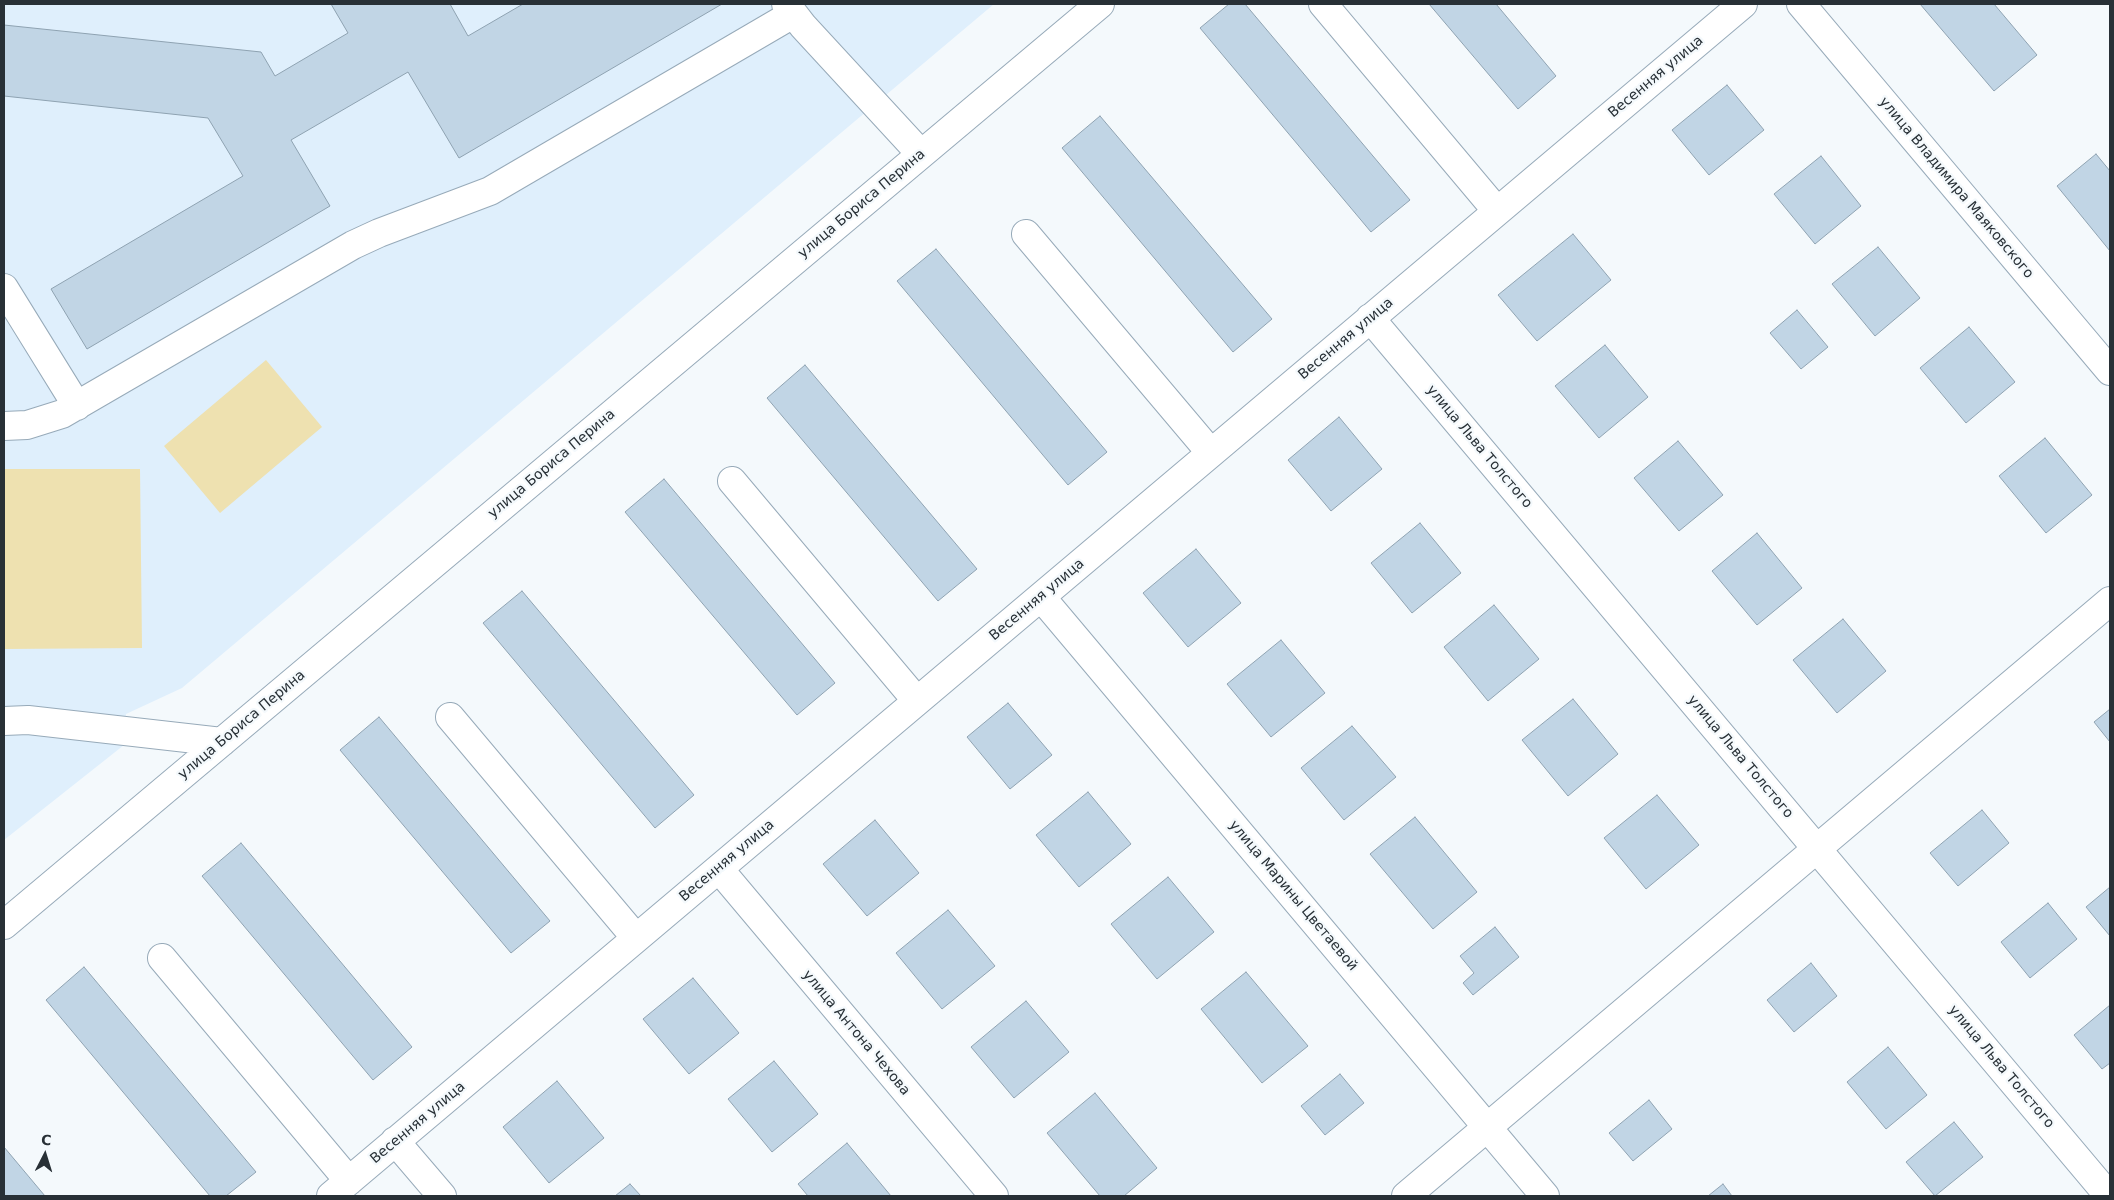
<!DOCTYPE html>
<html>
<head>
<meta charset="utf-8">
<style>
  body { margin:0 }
  #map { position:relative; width:2114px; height:1200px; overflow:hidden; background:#f4f9fc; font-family:"DejaVu Sans",sans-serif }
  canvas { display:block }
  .frame { position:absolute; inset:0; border:5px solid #283036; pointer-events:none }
  .north { position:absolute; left:20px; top:1130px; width:50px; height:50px; -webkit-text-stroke:4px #f4f9fc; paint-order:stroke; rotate:5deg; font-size:14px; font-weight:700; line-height:20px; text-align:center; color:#283036 }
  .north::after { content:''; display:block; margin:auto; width:18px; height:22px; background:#283036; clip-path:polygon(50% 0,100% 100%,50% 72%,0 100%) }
</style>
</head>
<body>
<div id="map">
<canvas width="2114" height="1200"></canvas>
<div class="frame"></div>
<div class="north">С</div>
</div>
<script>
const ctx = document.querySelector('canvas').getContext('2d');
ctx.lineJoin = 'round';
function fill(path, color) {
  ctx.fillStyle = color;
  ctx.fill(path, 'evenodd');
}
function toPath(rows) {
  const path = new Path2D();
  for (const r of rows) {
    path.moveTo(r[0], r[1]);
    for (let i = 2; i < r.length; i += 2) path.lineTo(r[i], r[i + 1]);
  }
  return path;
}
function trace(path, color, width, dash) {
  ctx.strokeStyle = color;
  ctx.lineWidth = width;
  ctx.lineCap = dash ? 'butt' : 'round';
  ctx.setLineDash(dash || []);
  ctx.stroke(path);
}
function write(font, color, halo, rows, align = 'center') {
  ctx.font = font + ' "DejaVu Sans",sans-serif';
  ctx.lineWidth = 4.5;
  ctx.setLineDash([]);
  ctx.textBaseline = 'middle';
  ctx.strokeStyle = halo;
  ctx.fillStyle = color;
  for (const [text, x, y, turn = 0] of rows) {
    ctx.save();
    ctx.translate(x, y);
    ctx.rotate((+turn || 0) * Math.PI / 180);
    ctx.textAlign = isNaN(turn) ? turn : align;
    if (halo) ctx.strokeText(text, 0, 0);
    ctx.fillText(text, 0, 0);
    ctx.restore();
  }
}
const built = toPath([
  [4,4,994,4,182,688,126,714,124,745,4,840]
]);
const green = toPath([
  [266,360,322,427,220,513,164,446],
  [4,469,140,469,142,648,4,649]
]);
const building = toPath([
  [331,4,450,4,468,36,523,4,722,4,459,158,408,72,291,140,330,206,87,349,51,289,243,176,208,118,4,96,4,25,261,52,275,76,348,33,331,4],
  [1229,4,1245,4,1410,200,1371,232,1200,28,1229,4],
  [1429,4,1496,4,1556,76,1518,109,1429,4],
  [1920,4,1994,4,2037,55,1994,91,1920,4],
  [1727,85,1764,130,1709,175,1672,130,1727,85],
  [1100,116,1272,319,1233,352,1062,148,1100,116],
  [2096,154,2110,171,2110,251,2057,186,2096,154],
  [1821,156,1861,206,1815,244,1774,194,1821,156],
  [1573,234,1611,280,1537,341,1498,295,1573,234],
  [1878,247,1920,298,1875,336,1832,284,1878,247],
  [936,249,1107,452,1068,485,897,281,936,249],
  [1797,310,1828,347,1801,369,1770,333,1797,310],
  [1969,327,2015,382,1966,423,1920,368,1969,327],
  [1605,345,1648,397,1599,438,1555,386,1605,345],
  [805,365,977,569,938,601,767,398,805,365],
  [1339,417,1382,469,1331,511,1288,460,1339,417],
  [2045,438,2092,495,2046,533,1999,476,2045,438],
  [1678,441,1723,495,1679,531,1634,478,1678,441],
  [664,479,835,683,797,715,625,512,664,479],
  [1420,523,1461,573,1412,613,1371,563,1420,523],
  [1757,533,1802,588,1757,625,1712,571,1757,533],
  [1196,549,1241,603,1188,647,1143,593,1196,549],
  [522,591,694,795,655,828,483,623,522,591],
  [1494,605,1539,659,1488,701,1444,647,1494,605],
  [1843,619,1886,671,1837,713,1793,660,1843,619],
  [1281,640,1325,693,1271,737,1227,684,1281,640],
  [1573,699,1618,754,1568,796,1522,740,1573,699],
  [1008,703,1052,755,1010,789,967,737,1008,703],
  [2110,709,2110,742,2094,722,2110,709],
  [379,717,550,921,511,953,340,750,379,717],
  [1352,726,1396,777,1344,820,1301,768,1352,726],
  [1088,792,1131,844,1079,887,1036,835,1088,792],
  [1657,795,1699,845,1646,889,1604,838,1657,795],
  [1982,810,2009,843,1958,886,1930,853,1982,810],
  [1415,817,1477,892,1433,929,1370,854,1415,817],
  [875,820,919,873,867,916,823,864,875,820],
  [241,843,412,1047,373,1080,202,876,241,843],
  [1168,877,1214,932,1157,979,1111,924,1168,877],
  [2110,887,2110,936,2086,907,2110,887],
  [2048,903,2077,939,2030,978,2001,942,2048,903],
  [948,910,995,966,942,1009,896,953,948,910],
  [1495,927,1519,957,1473,995,1463,983,1474,973,1460,956,1495,927],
  [1811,963,1837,996,1794,1032,1767,1000,1811,963],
  [84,967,256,1172,226,1196,210,1196,46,1000,84,967],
  [1246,972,1308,1046,1262,1083,1201,1009,1246,972],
  [693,978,739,1033,689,1074,643,1019,693,978],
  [1026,1001,1069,1052,1014,1098,971,1047,1026,1001],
  [2110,1005,2110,1063,2102,1069,2074,1035,2110,1005],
  [1888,1047,1927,1095,1886,1129,1847,1082,1888,1047],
  [774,1061,818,1114,772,1152,728,1099,774,1061],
  [1340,1074,1364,1103,1325,1135,1301,1106,1340,1074],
  [557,1081,604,1138,549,1183,503,1127,557,1081],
  [1095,1093,1157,1168,1124,1196,1100,1196,1047,1133,1095,1093],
  [1649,1100,1672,1129,1633,1161,1609,1133,1649,1100],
  [1954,1122,1983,1157,1935,1196,1906,1162,1954,1122],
  [847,1143,891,1196,808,1196,798,1184,847,1143],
  [4,1147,45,1196,4,1196,4,1147],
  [630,1184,641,1196,615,1196,630,1184],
  [1723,1184,1732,1196,1708,1196,1723,1184]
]);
const minor = toPath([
  [786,4,803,26,921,154],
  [1323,4,1497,211],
  [1801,4,2110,371],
  [1026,234,1211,453],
  [4,288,77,406],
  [1370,318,2109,1196],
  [4,426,27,425,62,414,353,245,379,233,490,191,793,14],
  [732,481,917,701],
  [1041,597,1545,1196],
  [450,717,636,938],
  [4,721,28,720,222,742],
  [719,869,994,1196],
  [4,925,1100,4],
  [162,958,349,1181],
  [395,1141,442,1196],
  [331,1196,1743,4],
  [1406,1196,2110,601]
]);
const streetNames = [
  ["Весенняя улица",1656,77,-40],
  ["улица Владимира Маяковского",1956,188,50],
  ["улица Бориса Перина",862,204,-40],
  ["Весенняя улица",1346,339,-40],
  ["улица Льва Толстого",1479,447,50],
  ["улица Бориса Перина",552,464,-40],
  ["Весенняя улица",1037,600,-40],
  ["улица Бориса Перина",242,725,-40],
  ["улица Льва Толстого",1740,757,50],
  ["Весенняя улица",727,861,-40],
  ["улица Марины Цветаевой",1293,896,50],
  ["улица Антона Чехова",856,1033,50],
  ["улица Льва Толстого",2001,1067,50],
  ["Весенняя улица",418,1123,-40]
];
fill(built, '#dfeffc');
fill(green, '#eee1b0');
fill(building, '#c1d5e5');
trace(building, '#8fa3b2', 1);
trace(minor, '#97aab9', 30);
trace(minor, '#fff', 28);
write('14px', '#283036', '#f4f9fc', streetNames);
</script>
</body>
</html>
